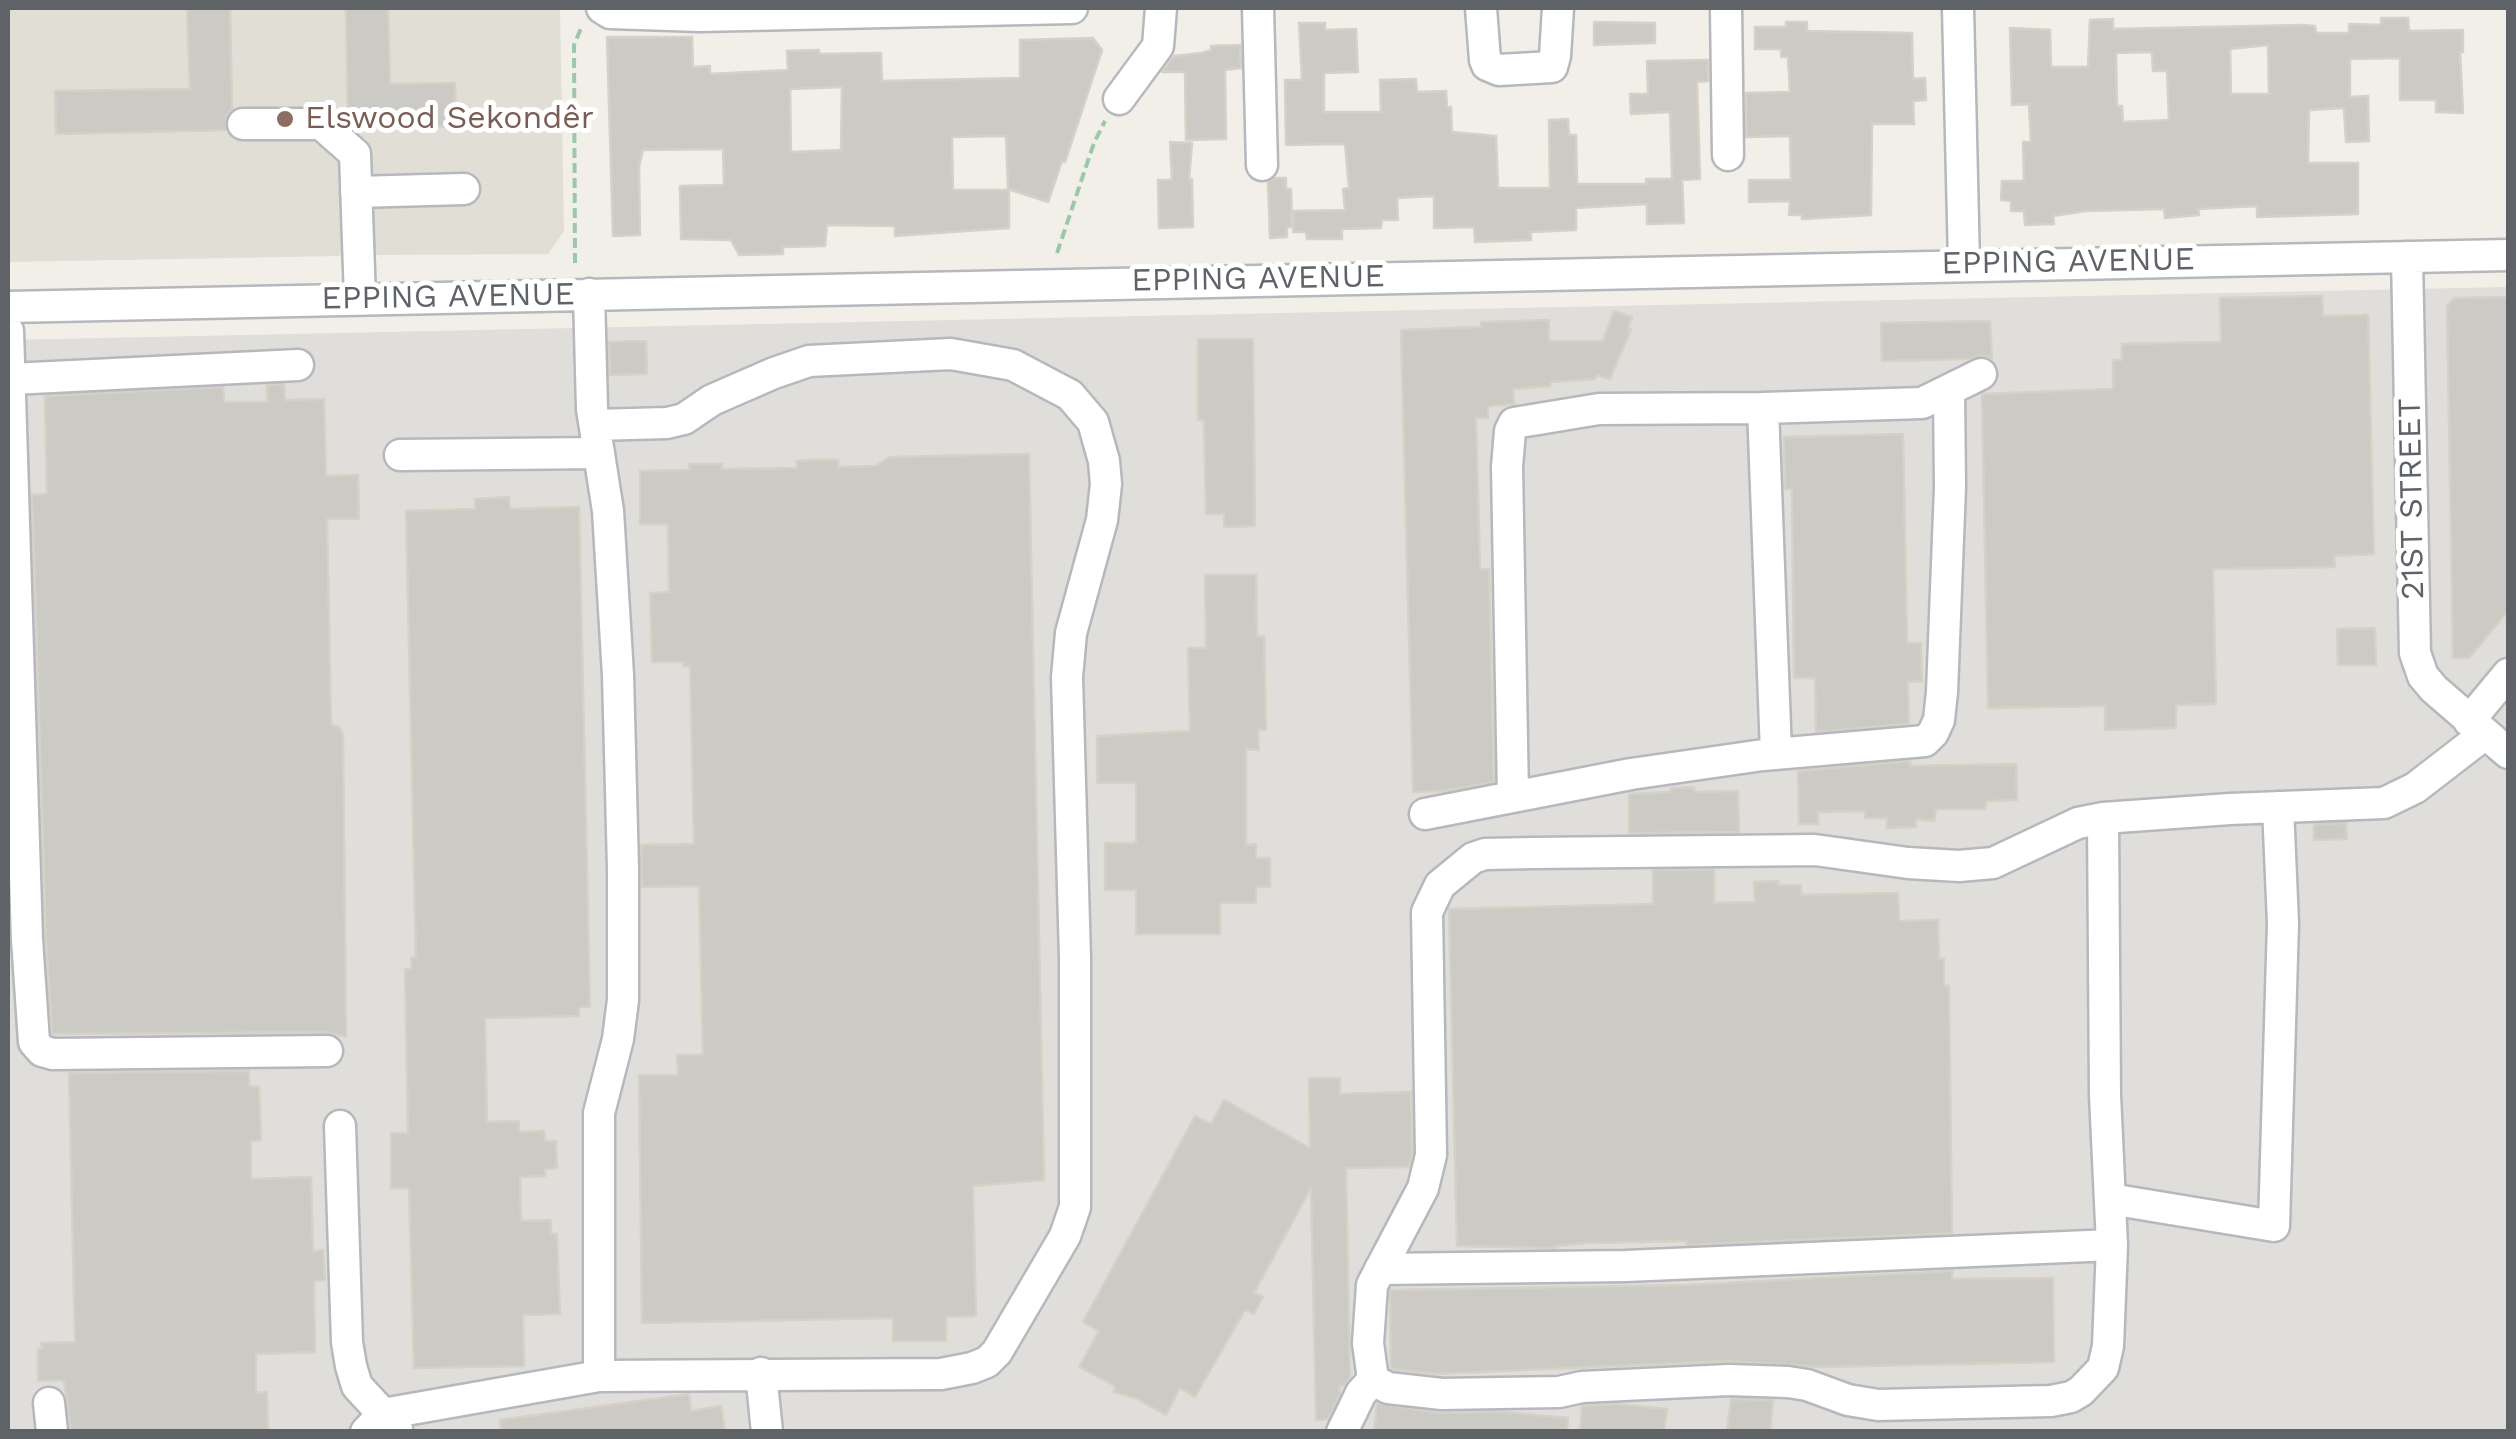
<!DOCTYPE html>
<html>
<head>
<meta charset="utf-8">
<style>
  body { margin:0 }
  #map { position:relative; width:2516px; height:1439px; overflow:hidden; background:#f1efe8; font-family:"Work Sans",sans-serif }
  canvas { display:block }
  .frame { position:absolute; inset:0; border:10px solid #5f6368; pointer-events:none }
</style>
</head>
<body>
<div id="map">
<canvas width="2516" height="1439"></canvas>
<div class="frame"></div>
</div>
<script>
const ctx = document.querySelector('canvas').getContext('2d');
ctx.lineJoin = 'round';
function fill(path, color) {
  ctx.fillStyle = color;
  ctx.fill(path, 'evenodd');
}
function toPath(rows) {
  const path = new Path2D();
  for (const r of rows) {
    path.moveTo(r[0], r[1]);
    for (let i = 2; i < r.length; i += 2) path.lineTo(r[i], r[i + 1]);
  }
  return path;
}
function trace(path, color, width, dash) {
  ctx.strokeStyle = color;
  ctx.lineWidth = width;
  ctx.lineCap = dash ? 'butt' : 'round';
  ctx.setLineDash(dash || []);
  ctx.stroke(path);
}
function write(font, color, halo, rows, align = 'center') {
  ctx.font = font + ' "Work Sans",sans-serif';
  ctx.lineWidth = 10;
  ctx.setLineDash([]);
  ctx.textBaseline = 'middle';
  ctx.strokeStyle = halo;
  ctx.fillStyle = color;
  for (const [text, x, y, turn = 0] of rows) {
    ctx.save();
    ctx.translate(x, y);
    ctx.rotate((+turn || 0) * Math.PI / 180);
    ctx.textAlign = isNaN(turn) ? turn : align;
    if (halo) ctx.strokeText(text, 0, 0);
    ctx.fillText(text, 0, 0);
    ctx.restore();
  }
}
const industrial = toPath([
  [2508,287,2508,1431,8,1431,8,340]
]);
const education = toPath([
  [8,8,560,8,564,231,548,254,372,255,365,246,343,246,340,256,8,262]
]);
const building = toPath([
  [187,8,230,8,232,109,226,116,226,130,56,134,55,91,190,89,187,8],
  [346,8,388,8,390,84,455,83,456,126,354,128,348,123,346,8],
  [2381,18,2408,18,2409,31,2463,30,2463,52,2460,52,2463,113,2436,112,2436,100,2400,100,2400,58,2350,59,2350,97,2368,96,2369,141,2346,142,2344,108,2309,110,2308,163,2358,163,2358,214,2257,217,2257,206,2198,209,2199,215,2165,218,2164,209,2086,211,2053,216,2054,224,2025,225,2024,211,2011,211,2011,201,2001,200,2002,181,2024,181,2023,142,2031,142,2029,104,2012,105,2010,28,2050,30,2051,67,2088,67,2090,20,2113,19,2113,29,2302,25,2315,26,2316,33,2349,33,2349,24,2381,25,2381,18],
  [2268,45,2269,94,2231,94,2230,49,2268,45],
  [2152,52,2153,71,2167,71,2169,120,2123,122,2122,106,2117,106,2116,53,2152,52],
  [1594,22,1655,23,1655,43,1594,45,1594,22],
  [1786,22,1807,22,1807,31,1912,33,1913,79,1925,78,1926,100,1913,101,1914,124,1872,124,1871,215,1802,219,1802,215,1789,215,1790,201,1749,202,1749,180,1791,180,1790,136,1746,137,1746,93,1790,92,1788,57,1781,57,1781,49,1755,49,1755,27,1786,27,1786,22],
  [1299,23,1325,23,1325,30,1356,29,1358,72,1324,73,1324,112,1381,112,1380,80,1416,79,1417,92,1446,91,1447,108,1451,107,1452,132,1496,136,1498,188,1550,188,1549,120,1568,119,1569,135,1576,135,1577,184,1646,184,1646,179,1672,179,1670,112,1631,114,1630,94,1648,94,1647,61,1708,60,1708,81,1697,82,1700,179,1682,180,1684,223,1647,224,1647,204,1576,208,1576,230,1531,232,1531,240,1475,242,1474,227,1434,228,1434,196,1397,198,1398,220,1382,220,1381,228,1342,229,1342,239,1307,239,1306,232,1293,232,1293,211,1345,210,1343,189,1349,188,1345,144,1286,145,1285,80,1302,80,1299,23],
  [607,37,692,37,693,67,710,66,710,74,788,70,787,51,819,50,819,54,881,53,882,81,1020,78,1020,40,1093,38,1102,50,1065,162,1062,161,1048,202,1008,189,1006,136,952,137,953,190,1009,190,1009,228,895,236,895,226,827,225,825,246,783,247,783,254,739,255,731,240,681,239,680,186,724,185,723,149,643,150,639,166,640,235,613,236,607,37],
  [842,87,841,150,791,152,790,89,842,87],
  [1240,45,1241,68,1225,70,1226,139,1186,140,1185,72,1162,72,1174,56,1202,53,1211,50,1211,46,1240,45],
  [1170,142,1192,143,1189,179,1192,179,1193,227,1159,228,1158,180,1172,180,1170,142],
  [1275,178,1286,178,1286,189,1291,189,1292,227,1287,227,1287,237,1270,238,1268,182,1275,178],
  [2322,296,2323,316,2368,315,2374,554,2334,556,2335,567,2213,569,2216,704,2176,705,2176,728,2105,730,2105,706,1988,708,1982,394,2113,389,2113,360,2122,360,2122,344,2221,342,2220,298,2322,296],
  [2508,297,2508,611,2469,658,2453,658,2447,306,2454,298,2508,297],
  [1614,311,1632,317,1628,328,1631,329,1610,379,1597,375,1595,379,1550,382,1550,386,1513,389,1514,404,1488,406,1488,418,1476,418,1480,569,1489,569,1494,782,1443,791,1413,792,1401,330,1481,327,1481,322,1549,320,1549,341,1603,341,1614,311],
  [1990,321,1992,358,1981,355,1969,359,1882,361,1881,323,1990,321],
  [1198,339,1253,339,1255,526,1224,527,1224,514,1206,514,1204,420,1198,420,1198,339],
  [646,341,647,374,610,375,609,342,646,341],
  [284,384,285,400,324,399,326,476,358,475,359,519,327,519,331,724,340,728,343,735,346,1037,327,1032,52,1034,46,938,32,495,47,494,45,396,223,387,224,402,267,402,267,385,284,384],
  [1903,434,1907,643,1921,643,1922,681,1908,682,1909,724,1816,732,1815,678,1794,678,1792,489,1785,489,1784,437,1903,434],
  [1029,454,1044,1180,973,1186,976,1316,946,1317,946,1341,893,1341,893,1318,642,1323,639,1075,678,1075,677,1055,703,1055,699,886,642,887,641,845,694,844,690,666,683,666,683,662,652,662,650,593,669,592,668,524,640,524,640,471,689,470,689,464,722,464,722,469,797,468,797,461,809,460,838,460,838,467,876,466,890,457,1029,454],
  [509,497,510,509,579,507,590,1007,579,1007,579,1016,485,1018,487,1122,519,1121,519,1132,544,1131,545,1141,556,1141,557,1168,545,1169,545,1176,520,1177,521,1221,551,1220,551,1234,557,1234,560,1314,523,1315,524,1366,414,1368,409,1188,391,1188,391,1133,408,1133,405,969,412,969,411,958,416,957,406,511,475,509,475,499,509,497],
  [1205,575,1256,575,1257,637,1264,636,1266,730,1258,730,1259,750,1246,749,1246,845,1256,844,1256,858,1270,858,1270,887,1256,887,1256,903,1220,903,1220,934,1136,934,1136,890,1105,890,1105,843,1136,843,1136,783,1097,783,1097,736,1190,731,1188,648,1206,648,1205,575],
  [2375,628,2376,665,2338,665,2337,629,2375,628],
  [1910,761,1910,766,2016,764,2017,800,1986,801,1985,809,1936,809,1934,821,1916,819,1916,827,1887,828,1887,818,1865,818,1865,811,1818,812,1818,824,1799,824,1798,771,1910,761],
  [1694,787,1694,792,1738,791,1739,832,1629,833,1629,794,1670,792,1671,788,1694,787],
  [2346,823,2347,839,2314,840,2314,824,2346,823],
  [1653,870,1714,870,1714,903,1755,902,1754,882,1778,881,1778,885,1801,885,1801,895,1898,893,1899,921,1938,920,1939,959,1944,959,1944,986,1949,986,1952,1233,1687,1245,1687,1241,1588,1243,1556,1246,1556,1248,1457,1246,1449,909,1653,904,1653,870],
  [249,1071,249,1086,259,1087,261,1140,251,1141,251,1179,311,1177,313,1251,323,1250,325,1280,314,1281,315,1352,256,1354,256,1393,267,1392,268,1432,71,1432,64,1380,38,1381,38,1349,42,1349,41,1343,75,1342,69,1073,249,1071],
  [1309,1078,1340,1078,1340,1094,1411,1092,1412,1153,1409,1167,1346,1168,1350,1378,1344,1386,1339,1386,1340,1394,1328,1419,1316,1420,1311,1188,1254,1293,1263,1297,1254,1314,1245,1310,1195,1397,1180,1388,1166,1415,1135,1398,1114,1392,1115,1386,1079,1367,1099,1331,1083,1322,1195,1116,1211,1124,1224,1100,1310,1148,1309,1078],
  [1952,1271,1952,1279,2053,1278,2054,1362,1821,1367,1728,1361,1436,1374,1391,1369,1390,1290,1687,1285,1952,1271],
  [689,1394,691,1411,721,1406,725,1432,501,1432,500,1420,689,1394],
  [1731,1399,1773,1400,1770,1432,1727,1432,1731,1399],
  [1377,1403,1440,1413,1504,1412,1568,1418,1567,1432,1374,1432,1377,1403],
  [1617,1404,1667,1409,1664,1432,1580,1432,1582,1406,1617,1404]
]);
const path = toPath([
  [1057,253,1094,143,1105,121],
  [575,263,574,45,582,26]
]);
const minor = toPath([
  [602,8,610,13,700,16,1072,8],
  [1258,8,1262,165],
  [1481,8,1485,60,1487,65,1499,70,1552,67,1555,56,1558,8],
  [1726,8,1728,155],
  [1958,8,1964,264],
  [1119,99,1158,46,1161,8],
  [243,124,321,124,355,154,360,299],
  [356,192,464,189],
  [2407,257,2415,653,2423,676,2434,689,2508,753],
  [589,294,592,409,608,511,618,675,623,868,623,1000,618,1039,599,1113,599,1376],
  [8,307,2508,255],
  [8,331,27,939,34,1042,42,1051,53,1054,327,1051],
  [11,379,298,365],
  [1763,408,1776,753],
  [400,455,599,453],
  [2469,721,2508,674],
  [1513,796,1507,467,1510,431,1514,423,1599,409,1763,408,1922,403,1981,374],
  [1425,814,1631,774,1763,755,1925,741,1933,733,1939,720,1942,692,1950,487,1949,390],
  [2103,818,2105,1095,2112,1245,2108,1346,2103,1368,2081,1391,2071,1397,2051,1401,1878,1405,1848,1400,1807,1385,1788,1382,1729,1380,1582,1387,1559,1392,1442,1394,1388,1388,1373,1380,1368,1343,1372,1285,1423,1188,1431,1155,1427,912,1440,885,1473,858,1485,854,1534,853,1815,850,1908,863,1959,866,1993,863,2078,823,2103,818,2230,809,2384,803,2415,788,2485,734],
  [340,1126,347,1342,351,1366,357,1386,397,1429],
  [2110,1199,2274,1226,2283,923,2278,807],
  [1380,1269,1626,1266,2112,1245],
  [761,1373,767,1432],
  [49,1403,52,1432],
  [366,1432,383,1414,599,1376,941,1374,972,1368,987,1362,997,1352,1065,1236,1075,1207,1075,958,1067,677,1071,633,1102,520,1106,484,1104,461,1093,422,1070,395,1013,365,951,354,809,361,774,373,712,400,684,419,667,423,595,425],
  [1342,1432,1361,1393,1373,1380]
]);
const markers = [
  [285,119,10,"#8d6e63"]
];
const educationNames = [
  ["Elswood Sekondêr",305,119]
];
const streetNames = [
  ["EPPING AVENUE",2068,262,-1],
  ["EPPING AVENUE",1258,279,-1],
  ["EPPING AVENUE",448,297,-1],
  ["21ST STREET",2412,499,-91]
];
fill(industrial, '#e0deda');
fill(education, '#e1ded6');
fill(building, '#cccac5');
trace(building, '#d6d1c6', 2.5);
trace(minor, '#b5b8bc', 35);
trace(path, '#9cc7a9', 4, [10, 5]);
trace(minor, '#fff', 30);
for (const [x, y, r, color] of markers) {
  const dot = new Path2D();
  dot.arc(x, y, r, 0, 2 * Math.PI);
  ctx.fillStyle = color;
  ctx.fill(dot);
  trace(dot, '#fff', 4);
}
write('32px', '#785e54', '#fff', educationNames, 'left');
write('32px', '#5f6368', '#fff', streetNames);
</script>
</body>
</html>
